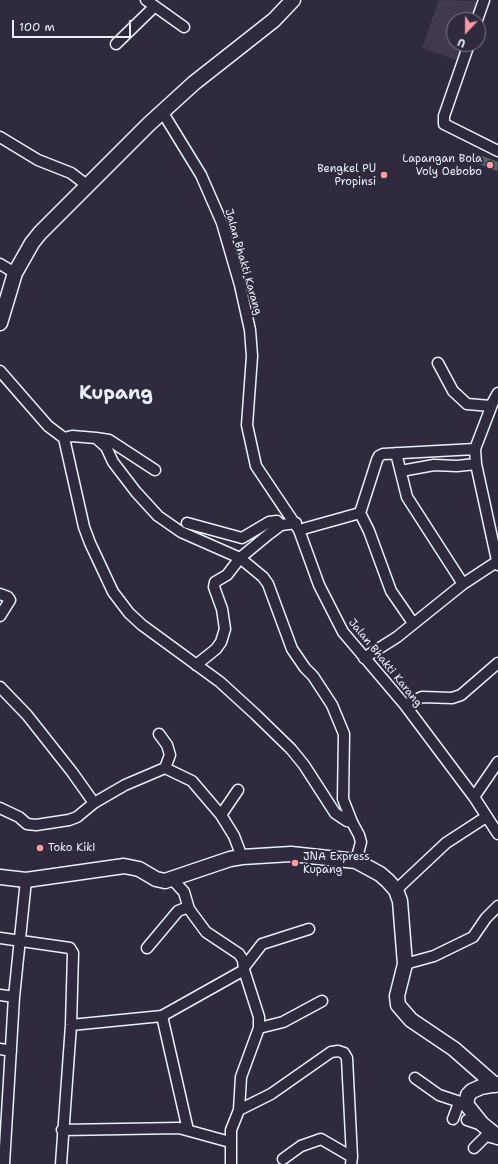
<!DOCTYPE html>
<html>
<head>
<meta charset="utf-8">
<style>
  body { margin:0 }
  #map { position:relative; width:498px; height:1164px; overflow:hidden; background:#2f2a3d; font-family:"Shantell Sans",sans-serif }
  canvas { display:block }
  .north { position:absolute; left:446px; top:12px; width:40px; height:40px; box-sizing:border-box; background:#2f2a3d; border:1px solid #797a88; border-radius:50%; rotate:202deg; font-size:11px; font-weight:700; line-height:16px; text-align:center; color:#e8f1f8 }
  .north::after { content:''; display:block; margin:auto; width:14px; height:18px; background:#ff9aa2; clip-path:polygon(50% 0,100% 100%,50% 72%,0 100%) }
  .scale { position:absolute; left:12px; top:20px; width:119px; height:18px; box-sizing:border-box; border:2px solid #e8f1f8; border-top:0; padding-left:5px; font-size:12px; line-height:14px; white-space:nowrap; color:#e8f1f8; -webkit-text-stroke:3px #2f2a3d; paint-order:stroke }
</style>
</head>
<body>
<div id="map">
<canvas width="498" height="1164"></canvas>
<div class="north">U</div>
<div class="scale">100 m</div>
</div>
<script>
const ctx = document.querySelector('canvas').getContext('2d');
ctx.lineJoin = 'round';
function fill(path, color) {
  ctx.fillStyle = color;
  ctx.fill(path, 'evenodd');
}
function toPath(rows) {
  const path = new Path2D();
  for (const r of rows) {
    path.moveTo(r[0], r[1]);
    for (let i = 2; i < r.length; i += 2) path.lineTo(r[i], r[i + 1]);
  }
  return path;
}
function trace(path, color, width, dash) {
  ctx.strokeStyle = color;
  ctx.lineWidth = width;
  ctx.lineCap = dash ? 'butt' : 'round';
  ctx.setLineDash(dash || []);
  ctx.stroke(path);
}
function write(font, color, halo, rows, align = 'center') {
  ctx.font = font + ' "Shantell Sans",sans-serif';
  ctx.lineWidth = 4;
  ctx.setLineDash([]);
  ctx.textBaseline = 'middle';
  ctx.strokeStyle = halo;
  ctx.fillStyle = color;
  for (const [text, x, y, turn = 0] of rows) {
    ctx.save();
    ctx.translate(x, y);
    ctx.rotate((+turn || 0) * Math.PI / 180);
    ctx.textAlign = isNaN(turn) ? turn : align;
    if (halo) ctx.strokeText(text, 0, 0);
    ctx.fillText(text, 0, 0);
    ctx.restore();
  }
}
const built = toPath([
  [439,0,480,1,473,20,454,20,454,44,465,44,459,61,422,48]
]);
const green = toPath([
  [477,154,498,162,497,171,474,162]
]);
const street = toPath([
  [146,0,184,27],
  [477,20,484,0],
  [116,44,154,7],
  [469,44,444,116,444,124,498,151],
  [163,113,201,175,222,223,240,285,250,330,252,356,247,425,256,466,299,530,319,585,343,632,405,705,474,797,498,834],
  [0,137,38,160,71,173,88,186],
  [0,264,15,273],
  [438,363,453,391,467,404,491,406],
  [0,371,48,426,64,438,84,527,90,543,113,592,129,613,142,625,220,682,255,714,291,749,304,765,335,813,347,821,352,822],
  [64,438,72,436,96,438,106,447,113,462,136,492,158,516,181,532,240,558,263,577,268,584,292,649,305,668,313,676,332,705,344,734,343,799,352,822,359,835,361,842,356,861],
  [96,438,109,440,155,470],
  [475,449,476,464,498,565],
  [396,453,407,497,463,584],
  [401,471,434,465,457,466,476,464],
  [187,523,242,538,269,522,277,521,281,525],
  [299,530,360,513],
  [0,594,8,597,10,600,0,616],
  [413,623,391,591,369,531,360,513,377,460,379,456,383,454,475,449,493,402,498,393],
  [364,658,397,637,463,584,498,561],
  [196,665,216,649,221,642,225,629,222,609,214,587,215,582,227,575,240,558,269,534,281,525,296,523],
  [0,687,27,715,72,772,94,803,125,785,165,768,170,755,167,745,159,734],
  [405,705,422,697,452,698,461,695,498,663],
  [165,768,192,781,221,815],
  [238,790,221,815,234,836,242,857],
  [474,797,498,762],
  [0,808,19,817,27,824,36,825,69,820,77,817,94,803],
  [173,880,184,892,189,909,206,932,239,954,243,960,244,970,259,1017,259,1028,241,1077,239,1110,231,1130,231,1164],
  [396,890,446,843,486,817],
  [0,938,70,948,73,953,71,1025,61,1164],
  [147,948,178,911,188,907],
  [405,964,434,956,473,937,486,918,498,906],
  [245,966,262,944,309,929],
  [0,995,14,997],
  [71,1025,162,1016],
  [259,1028,283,1022,322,1001],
  [0,1049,11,1051],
  [415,1078,439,1095,466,1104],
  [239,1110,271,1094,331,1052,338,1051,344,1053,347,1058,352,1157,351,1164],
  [453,1119,459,1103],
  [467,1120,485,1126],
  [62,1130,179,1128,230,1142],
  [188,1130,162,1016,244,970],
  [474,1148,486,1136,498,1139],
  [283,1159,301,1146,321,1139,352,1157],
  [4,1164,14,997,26,880]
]);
const secondary = toPath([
  [0,323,15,273,32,243,40,233,149,124,194,83,274,20,293,0],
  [0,877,26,880,124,866,139,869,156,879,165,881,230,859,242,857,291,854,356,861,380,874,388,881,396,890,400,901,405,964,397,996,398,1005,411,1020,454,1049,495,1085],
  [498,1084,481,1087,472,1091,468,1095,466,1104,482,1124,498,1137]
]);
const markers = [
  [490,165,4,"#ff9aa2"],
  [384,175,4,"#ff9aa2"],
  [40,848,4,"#ff9aa2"],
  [295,863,4,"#ff9aa2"]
];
const poiNames = [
  ["Lapangan Bola",482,159],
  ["Voly Oebobo",482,172],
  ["Bengkel PU",376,169],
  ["Propinsi",376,182],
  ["Toko Kiki",48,848,"left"],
  ["JNA Express",303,857,"left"],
  ["Kupang",303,870,"left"]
];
const streetNames = [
  ["Jalan Bhakti Karang",243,262,74],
  ["Jalan Bhakti Karang",385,663,51]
];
const townNames = [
  ["Kupang",116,394]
];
fill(built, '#42394e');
fill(green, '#536965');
trace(street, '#e8f1f8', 13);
trace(secondary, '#e8f1f8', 17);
trace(street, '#2f2a3d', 10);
trace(secondary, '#2f2a3d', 14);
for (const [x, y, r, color] of markers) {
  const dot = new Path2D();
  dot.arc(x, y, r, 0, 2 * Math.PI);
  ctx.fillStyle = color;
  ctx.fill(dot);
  trace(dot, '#2f2a3d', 1.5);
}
write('11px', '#e8f1f8', '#2f2a3d', poiNames, 'right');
write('11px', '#e8f1f8', '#2f2a3d', streetNames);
write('bold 19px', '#e8f1f8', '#2f2a3d', townNames);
</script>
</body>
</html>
